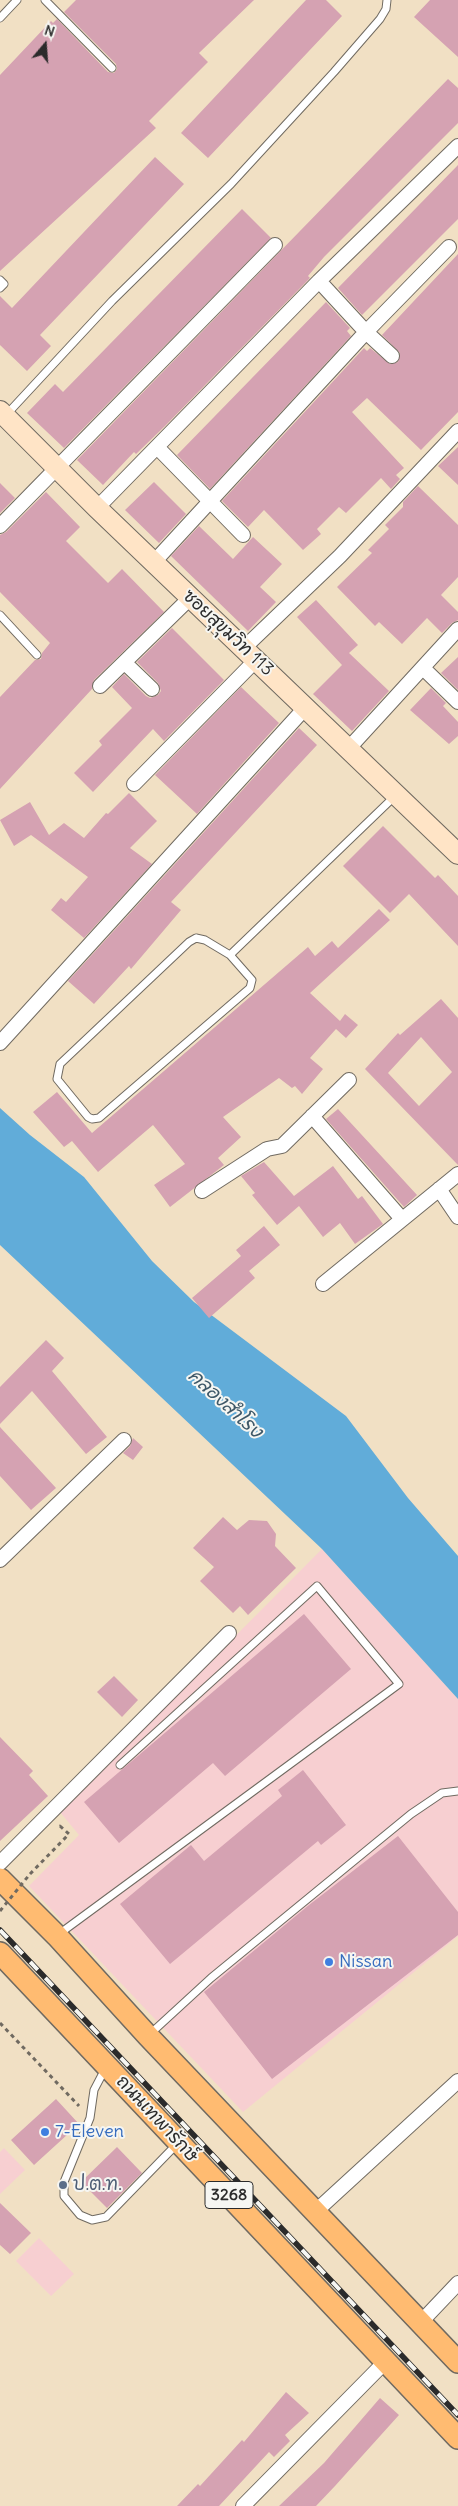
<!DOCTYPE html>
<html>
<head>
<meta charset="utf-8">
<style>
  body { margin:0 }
  #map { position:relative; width:458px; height:2506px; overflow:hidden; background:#f1e0c4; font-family:Delius,sans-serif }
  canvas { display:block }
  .north { position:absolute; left:20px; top:20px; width:50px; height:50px; -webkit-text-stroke:4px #f6f6f2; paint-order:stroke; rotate:18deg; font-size:14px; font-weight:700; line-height:20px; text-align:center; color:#2b2b2b }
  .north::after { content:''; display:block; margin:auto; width:18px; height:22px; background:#2b2b2b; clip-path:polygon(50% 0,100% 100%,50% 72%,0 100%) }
</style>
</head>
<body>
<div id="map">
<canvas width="458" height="2506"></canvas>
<div class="north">N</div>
</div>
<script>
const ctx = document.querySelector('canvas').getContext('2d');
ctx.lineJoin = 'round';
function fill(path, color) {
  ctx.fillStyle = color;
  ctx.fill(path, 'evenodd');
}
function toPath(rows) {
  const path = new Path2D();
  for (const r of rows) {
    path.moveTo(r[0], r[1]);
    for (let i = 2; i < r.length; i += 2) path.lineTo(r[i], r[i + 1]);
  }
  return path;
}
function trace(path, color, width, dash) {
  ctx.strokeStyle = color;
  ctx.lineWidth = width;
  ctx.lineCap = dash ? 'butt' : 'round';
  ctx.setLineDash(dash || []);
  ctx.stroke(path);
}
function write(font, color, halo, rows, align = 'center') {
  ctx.font = font + ' Delius,"Playpen Sans Thai",sans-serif';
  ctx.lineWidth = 4;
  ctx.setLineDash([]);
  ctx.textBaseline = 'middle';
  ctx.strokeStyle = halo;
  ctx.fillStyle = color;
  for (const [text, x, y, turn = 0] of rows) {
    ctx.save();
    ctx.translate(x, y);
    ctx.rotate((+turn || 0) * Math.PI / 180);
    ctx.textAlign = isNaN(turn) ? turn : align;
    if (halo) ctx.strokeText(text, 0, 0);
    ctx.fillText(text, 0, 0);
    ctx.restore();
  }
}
const built = toPath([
  [322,1549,458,1699,458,1936,243,2112,29,1886,79,1835,60,1812],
  [4,2148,25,2170,0,2194,0,2152],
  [39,2238,74,2274,51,2296,16,2261]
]);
const water = toPath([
  [0,1108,30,1135,84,1177,152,1261,194,1302,346,1416,408,1498,458,1556,458,1699,322,1549,0,1245]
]);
const building = toPath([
  [76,0,254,0,199,53,208,62,149,121,156,128,0,271,0,75,51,21,53,23,57,19,108,72,114,73,117,69,116,64,64,12],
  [306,0,326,0,342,16,208,158,181,133],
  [430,0,458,0,458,57,414,17],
  [448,79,458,88,458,123,324,257,308,276,310,278,165,426,136,454,134,452,103,485,77,460],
  [155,157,184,184,40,335,51,346,27,371,0,345,0,296,12,308],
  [458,165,458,219,362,315,338,288],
  [242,209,271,238,64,448,27,413,55,384,63,392],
  [458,254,458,412,421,450,367,398,352,412,404,468,396,475,400,479,391,489,381,478,346,513,339,507,317,529,321,534,303,550,264,510,248,527,222,501,364,348,367,351,370,348,390,364,398,362,400,353,382,335],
  [326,302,350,328,347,331,351,336,210,489,177,455],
  [458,447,458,485,438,466],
  [154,482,186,514,159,543,125,510],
  [0,483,15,498,0,513],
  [418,486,458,525,458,577,441,595,458,612,458,620,452,623,442,633,427,618,402,644,379,622,375,626,337,587,372,553,368,550,389,529,385,525,403,507,403,502],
  [46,492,80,527,66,541,108,583,122,569,164,612,94,680,92,689,0,789,0,697,35,660,41,659,42,653,50,643,0,592,0,535,6,532],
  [199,526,233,559,253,537,282,564,260,587,276,602,248,631,171,556],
  [316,600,358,645,349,653,389,691,352,731,313,694,342,665,297,617],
  [172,628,224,680,164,741,153,729,93,792,74,773,102,745,99,741,132,708,112,687,124,674,146,696,150,698,158,695,161,691,158,683,137,662],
  [458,657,458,690,441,673],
  [241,687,279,723,197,814,155,775],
  [431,688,446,703,443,706,458,722,458,736,449,744,410,710],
  [299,728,317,745,171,902,181,910,131,969,129,966,94,1004,68,981],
  [129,793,157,821,130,848,152,864,84,938,51,910,61,898,66,902,88,877,31,835,14,846,0,820,30,802,49,835,64,823,84,838,106,813,108,814],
  [383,826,435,878,438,875,458,896,458,946,409,894,390,913,343,866],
  [379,909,390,920,310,993,340,1021,345,1014,358,1025,346,1038,336,1029,310,1058,323,1069,302,1094,295,1086,292,1088,279,1078,223,1117,241,1137,218,1158,224,1165,170,1207,154,1185,185,1164,153,1125,98,1172,72,1141,64,1147,33,1112,57,1092,92,1133,308,947,315,956,332,941,338,948],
  [441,999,458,1018,458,1165,365,1069,398,1033,400,1035],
  [421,1037,452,1072,419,1106,388,1073],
  [338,1109,417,1195,404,1207,326,1119],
  [264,1162,294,1196,333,1166,358,1199,362,1196,383,1224,355,1244,340,1223,323,1237,299,1206,277,1225,252,1195,255,1193,241,1176],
  [264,1226,280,1245,249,1271,255,1278,209,1318,192,1298,241,1256,236,1250],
  [46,1340,64,1358,52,1371,107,1437,86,1454,32,1391,0,1424,0,1387],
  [0,1427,56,1488,31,1510,0,1476],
  [133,1438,143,1447,133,1460,123,1453,130,1446],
  [223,1517,237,1530,249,1520,267,1521,276,1534,275,1546,296,1568,248,1615,240,1606,233,1613,200,1581,214,1567,193,1548],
  [304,1614,351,1669,225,1776,213,1763,119,1843,84,1802],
  [114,1676,138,1700,122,1717,97,1692],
  [0,1737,33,1771,29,1775,48,1796,0,1841],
  [303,1770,346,1825,321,1845,318,1841,170,1964,120,1904,191,1845,204,1861,282,1796,278,1790],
  [398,1836,458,1912,458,1935,272,2079,204,1992,309,1905],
  [56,2099,79,2124,34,2165,11,2140],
  [117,2147,142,2173,107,2208,81,2182],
  [0,2203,31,2233,10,2254,0,2245],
  [286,2392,309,2413,285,2435,290,2441,274,2457,269,2452,219,2506,177,2506,198,2484,200,2486,242,2440,244,2442],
  [380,2398,399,2415,335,2486,316,2506,279,2506,324,2463]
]);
const path = toPath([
  [30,1874,69,1834,60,1826,59,1827],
  [0,2023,79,2106]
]);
const lane = toPath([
  [45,0,112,68],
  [0,18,17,0],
  [0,280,4,284,0,288],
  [7,414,112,301,231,184,334,72,380,19,386,9,387,0],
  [0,615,37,655],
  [196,938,205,940,230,955,252,980,250,988,99,1118,92,1119,88,1117,57,1079,60,1064,189,942,196,938],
  [230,955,395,796],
  [59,1934,399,1684,317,1586,120,1765],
  [150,2034,211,1978,411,1814,442,1793,458,1791],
  [105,2069,94,2090,90,2118,64,2182,64,2196,80,2215,92,2220,106,2217,177,2144]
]);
const street = toPath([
  [319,281,366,332,392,356],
  [157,447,243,535],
  [97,508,319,281,458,146],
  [0,526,275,245],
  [154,562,366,332,449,247],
  [245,647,340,556,458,431],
  [125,663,152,689],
  [423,668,458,702],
  [100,686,190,598],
  [349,748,458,629],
  [134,784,257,659],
  [0,1043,306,707],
  [312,1116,402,1219],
  [439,1189,458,1217],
  [202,1191,267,1149,282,1146,349,1080],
  [323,1284,458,1174],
  [0,1560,124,1440],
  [0,1863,229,1633],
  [315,2212,458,2081],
  [421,2322,458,2283],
  [243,2506,386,2361]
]);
const secondary = toPath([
  [0,411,97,508,458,854]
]);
const primary = toPath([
  [0,1879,57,1936,148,2036,458,2362],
  [0,1953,458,2438]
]);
const rail = toPath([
  [0,1930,458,2415]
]);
const pathBridge = toPath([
  [0,1911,30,1874]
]);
const markers = [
  [329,1962,5,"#3f7fe0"],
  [45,2132,5,"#3f7fe0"],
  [63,2185,5,"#5c6f8a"]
];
const shields = [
  [229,2195,48]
];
const shieldNames = [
  ["3268",229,2195]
];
const streetNames = [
  ["ซอยสุขุมวิท 113",228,633,43],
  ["ถนนเทพารักษ์",157,2119,47]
];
const shopNames = [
  ["Nissan",339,1962],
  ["7-Eleven",55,2132]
];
const serviceNames = [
  ["ป.ต.ท.",73,2185]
];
const waterNames = [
  ["คลองสำโรง",225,1404,42]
];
fill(built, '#f7cfd1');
fill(water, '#61acd9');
fill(building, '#d5a2b2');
trace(lane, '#706a61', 9);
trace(street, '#706a61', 16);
trace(secondary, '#706a61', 22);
trace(primary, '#706a61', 24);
trace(path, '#706a61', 3, [4, 4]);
trace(lane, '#fff', 7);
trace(street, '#fff', 14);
trace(secondary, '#ffe4c6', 20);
trace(primary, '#ffbb71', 21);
trace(rail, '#2b2b2b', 5.5);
trace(rail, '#f6f6f2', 4, [11]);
trace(pathBridge, '#706a61', 3, [4, 4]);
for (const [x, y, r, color] of markers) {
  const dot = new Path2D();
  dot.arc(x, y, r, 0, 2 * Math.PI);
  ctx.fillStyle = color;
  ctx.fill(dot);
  trace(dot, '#f6f6f2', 2);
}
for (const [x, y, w] of shields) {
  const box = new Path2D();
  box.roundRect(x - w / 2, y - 13.5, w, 27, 4);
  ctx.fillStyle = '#f6f6f2';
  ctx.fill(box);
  trace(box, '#2b2b2b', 1);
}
write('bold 16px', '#2b2b2b', null, shieldNames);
write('18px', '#2b2b2b', '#f6f6f2', streetNames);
write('18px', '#366cbe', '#f6f6f2', shopNames, 'left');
write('18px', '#4e5e75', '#f6f6f2', serviceNames, 'left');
write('italic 19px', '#3e5868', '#f6f6f2', waterNames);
</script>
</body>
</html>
